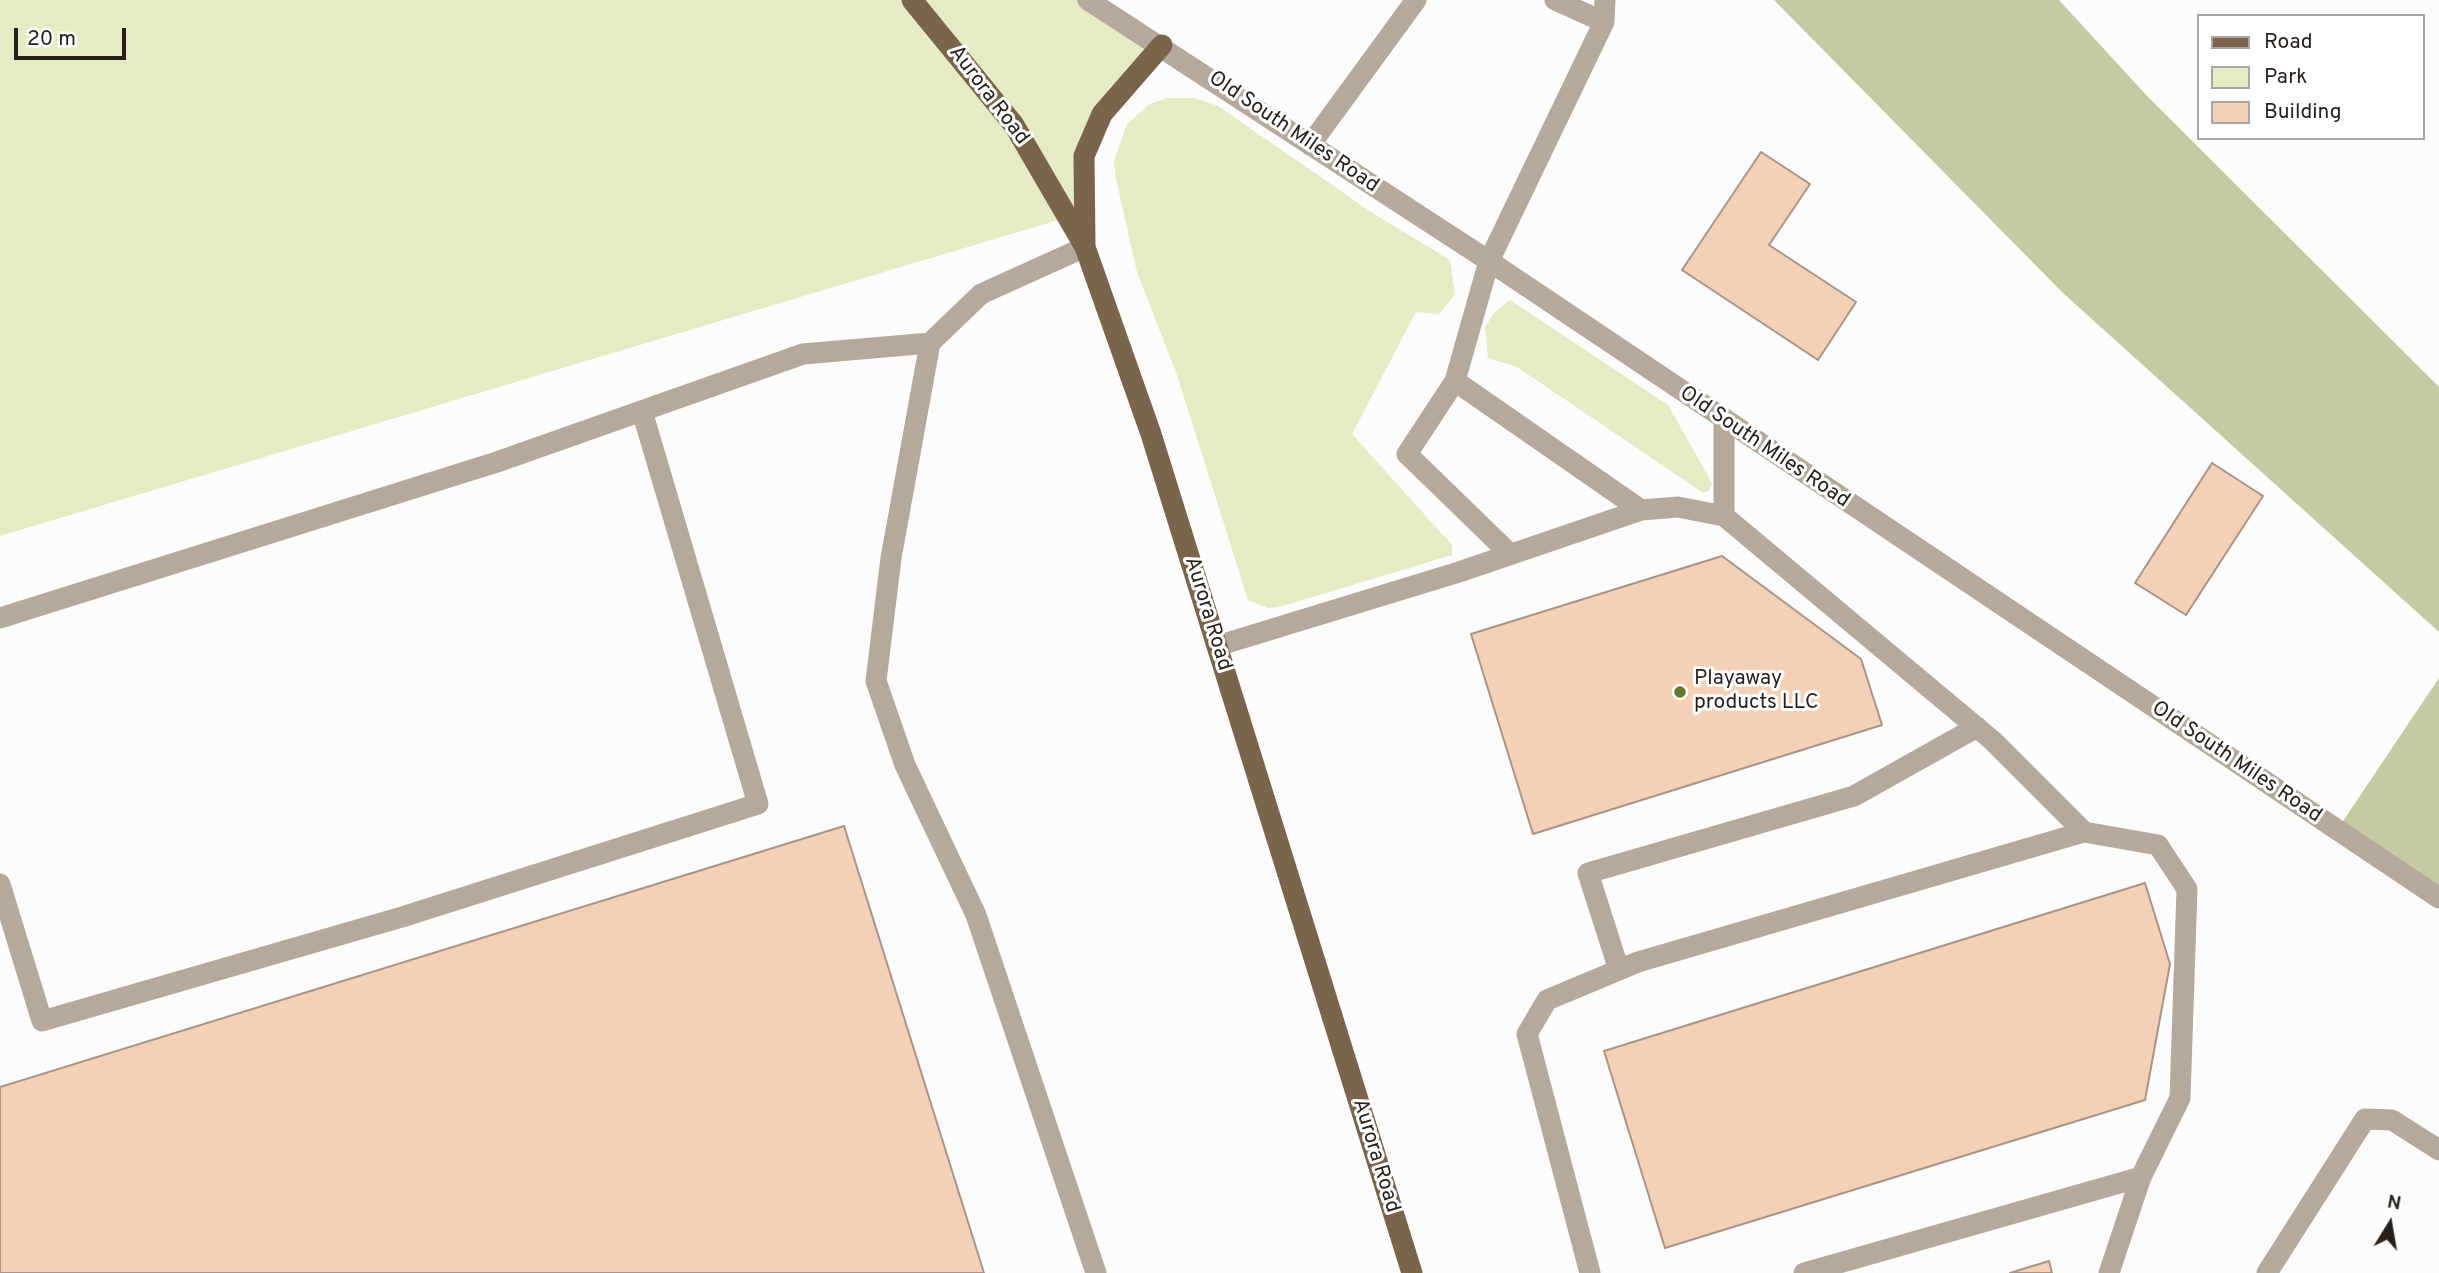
<!DOCTYPE html>
<html>
<head>
<meta charset="utf-8">
<style>
  body { margin:0 }
  #map { position:relative; width:2439px; height:1273px; overflow:hidden; background:#fbfcfb; font-family:Overpass,sans-serif }
  canvas { display:block }
  .legend { position:absolute; left:2197px; top:14px; width:228px; height:126px; box-sizing:border-box; background:#fff; border:2px solid #a9a5a3; margin:0; padding:9px 12px; list-style:none; font-size:21px; color:#271f1a }
  .legend li { display:flex; align-items:center; gap:14px; height:35px }
  .legend b { width:35px; border:2px solid #a9a5a3 }
  .north { position:absolute; left:2355px; top:1189px; width:70px; height:70px; -webkit-text-stroke:5px #fff; paint-order:stroke; rotate:11deg; font-size:19px; font-weight:700; line-height:28px; text-align:center; color:#271f1a }
  .north::after { content:''; display:block; margin:auto; width:24px; height:32px; background:#271f1a; clip-path:polygon(50% 0,100% 100%,50% 72%,0 100%) }
  .scale { position:absolute; left:14px; top:28px; width:112px; height:32px; box-sizing:border-box; border:4px solid #271f1a; border-top:0; padding-left:9px; font-size:21px; line-height:24px; white-space:nowrap; color:#271f1a; -webkit-text-stroke:5px #fff; paint-order:stroke }
</style>
</head>
<body>
<div id="map">
<canvas width="2439" height="1273"></canvas>
<ul class="legend">
<li><b style="height:9px;background:#7a654c"></b>Road</li>
<li><b style="height:19px;background:#e5ebc2"></b>Park</li>
<li><b style="height:19px;background:#f4d0b6"></b>Building</li>
</ul>
<div class="north">N</div>
<div class="scale">20 m</div>
</div>
<script>
const ctx = document.querySelector('canvas').getContext('2d');
ctx.lineJoin = 'round';
function fill(path, color) {
  ctx.fillStyle = color;
  ctx.fill(path, 'evenodd');
}
function toPath(rows) {
  const path = new Path2D();
  for (const r of rows) {
    path.moveTo(r[0], r[1]);
    for (let i = 2; i < r.length; i += 2) path.lineTo(r[i], r[i + 1]);
  }
  return path;
}
function trace(path, color, width, dash) {
  ctx.strokeStyle = color;
  ctx.lineWidth = width;
  ctx.lineCap = dash ? 'butt' : 'round';
  ctx.setLineDash(dash || []);
  ctx.stroke(path);
}
function write(font, color, halo, rows, align = 'center') {
  ctx.font = font + ' Overpass,sans-serif';
  ctx.lineWidth = 6;
  ctx.setLineDash([]);
  ctx.textBaseline = 'middle';
  ctx.strokeStyle = halo;
  ctx.fillStyle = color;
  for (const [text, x, y, turn = 0] of rows) {
    ctx.save();
    ctx.translate(x, y);
    ctx.rotate((+turn || 0) * Math.PI / 180);
    ctx.textAlign = isNaN(turn) ? turn : align;
    if (halo) ctx.strokeText(text, 0, 0);
    ctx.fillText(text, 0, 0);
    ctx.restore();
  }
}
const green = toPath([
  [0,0,1088,0,1162,45,1084,156,1085,212,0,536],
  [1167,98,1195,98,1218,106,1374,214,1450,260,1455,294,1439,314,1416,312,1352,434,1452,545,1452,555,1283,606,1268,608,1248,600,1177,375,1137,272,1116,179,1114,161,1127,124,1150,104],
  [1510,300,1668,405,1707,474,1712,485,1707,492,1702,492,1517,367,1488,358,1485,327,1494,313]
]);
const forest = toPath([
  [1774,0,2059,0,2148,97,2439,387,2439,632,2063,293],
  [2439,678,2439,898,2337,830]
]);
const building = toPath([
  [1761,152,1810,184,1769,245,1856,302,1818,360,1682,270,1761,152],
  [2212,463,2263,496,2186,615,2135,583,2212,463],
  [1722,556,1861,659,1882,725,1533,834,1471,634,1722,556],
  [844,826,984,1273,0,1273,0,1087,844,826],
  [2145,883,2170,964,2145,1100,1665,1248,1604,1051,2145,883],
  [2049,1261,2052,1273,2010,1273,2049,1261]
]);
const minor = toPath([
  [1088,0,1489,261,2439,898],
  [1555,0,1604,22],
  [1310,145,1416,0],
  [1085,247,981,294,930,343,891,558,876,681,905,765,976,915,1096,1273],
  [1455,381,1641,510],
  [1724,421,1724,516,1993,741,2084,832],
  [1509,553,1407,454,1455,381,1489,261,1604,22,1605,0],
  [0,618,497,462,803,354,930,343],
  [1217,646,1459,572,1641,510,1678,507,1724,516],
  [0,884,42,1021,402,917,758,804,642,411],
  [1619,970,1588,873,1854,796,1977,727],
  [1590,1273,1527,1034,1547,1000,1638,962,2084,832,2158,845,2187,889,2180,1098,2141,1177,2109,1273],
  [1804,1273,2141,1177],
  [2267,1273,2365,1119,2392,1120,2439,1150]
]);
const major = toPath([
  [912,0,1014,125,1085,247,1151,434,1412,1273],
  [1085,245,1084,156,1102,114,1162,45]
]);
const markers = [
  [1680,692,7,"#647827"]
];
const streetNames = [
  ["Aurora Road",988,96,53],
  ["Old South Miles Road",1293,133,34],
  ["Old South Miles Road",1764,448,34],
  ["Aurora Road",1207,614,73],
  ["Old South Miles Road",2236,763,34],
  ["Aurora Road",1375,1156,73]
];
const poiNames = [
  ["Playaway",1694,680],
  ["products LLC",1694,704]
];
fill(green, '#e5ebc2');
fill(forest, '#c5caa2');
fill(building, '#f4d0b6');
trace(building, '#a99587', 2);
trace(minor, '#b5a99b', 21);
trace(major, '#7a654c', 21);
for (const [x, y, r, color] of markers) {
  const dot = new Path2D();
  dot.arc(x, y, r, 0, 2 * Math.PI);
  ctx.fillStyle = color;
  ctx.fill(dot);
  trace(dot, '#fff', 2.5);
}
write('21px', '#271f1a', '#fff', streetNames);
write('21px', '#271f1a', '#fff', poiNames, 'left');
</script>
</body>
</html>
